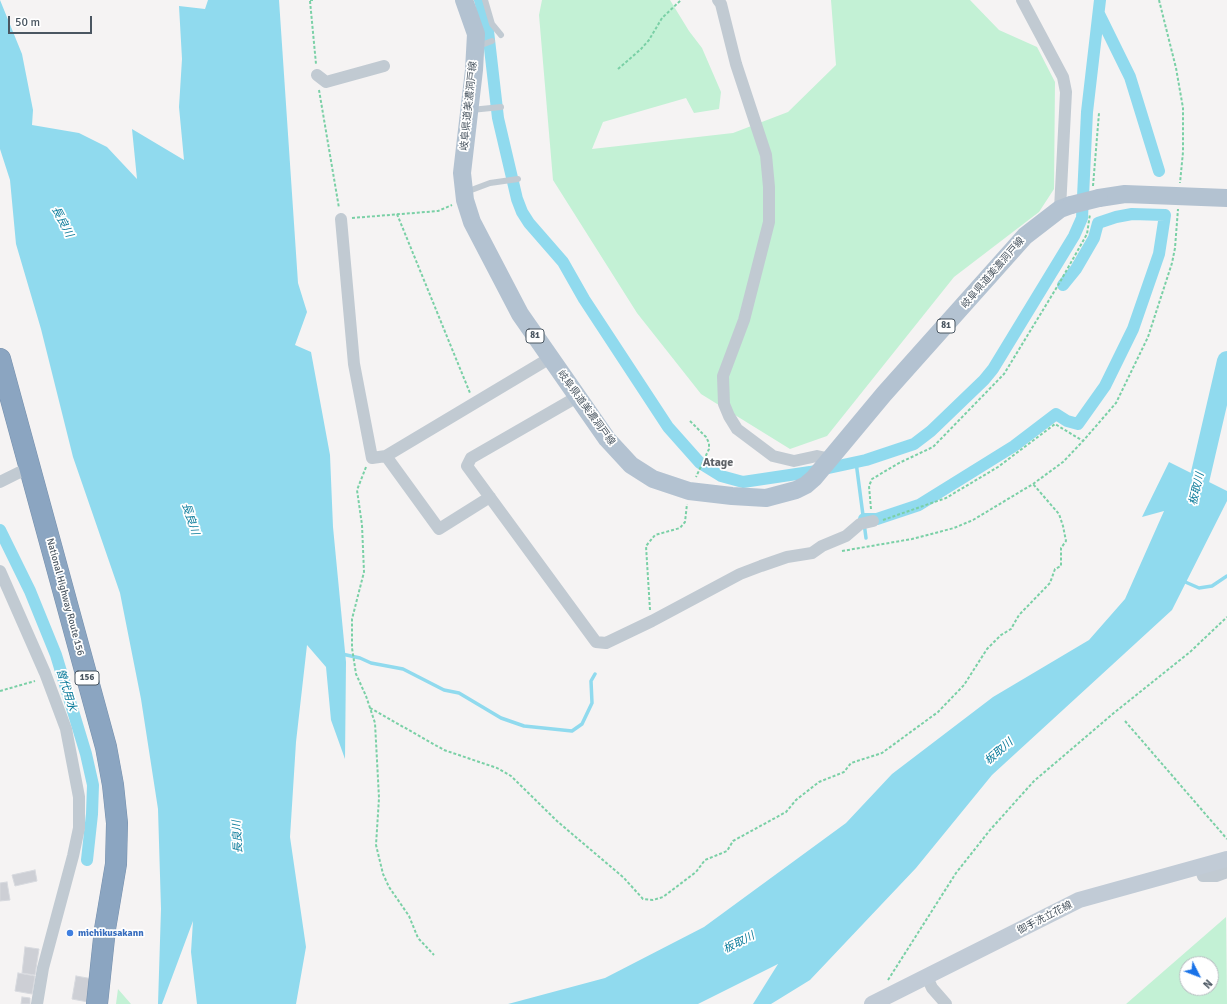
<!DOCTYPE html>
<html>
<head>
<meta charset="utf-8">
<style>
  body { margin:0 }
  #map { position:relative; width:1227px; height:1004px; overflow:hidden; background:#f5f3f3; font-family:Signika,sans-serif }
  canvas { display:block }
  .north { position:absolute; left:1179px; top:956px; width:40px; height:40px; box-sizing:border-box; background:#fff; border:1px solid #b7bbc0; border-radius:50%; rotate:132deg; font-size:11px; font-weight:700; line-height:16px; text-align:center; color:#4a5661 }
  .north::after { content:''; display:block; margin:auto; width:14px; height:18px; background:#1a73e8; clip-path:polygon(50% 0,100% 100%,50% 72%,0 100%) }
  .scale { position:absolute; left:8px; top:16px; width:84px; height:18px; box-sizing:border-box; border:2px solid #4a5661; border-top:0; padding-left:5px; font-size:12px; line-height:14px; white-space:nowrap; color:#4a5661; -webkit-text-stroke:3px #fff; paint-order:stroke }
</style>
</head>
<body>
<div id="map">
<canvas width="1227" height="1004"></canvas>
<div class="north">N</div>
<div class="scale">50 m</div>
</div>
<script>
const ctx = document.querySelector('canvas').getContext('2d');
ctx.lineJoin = 'round';
function fill(path, color) {
  ctx.fillStyle = color;
  ctx.fill(path, 'evenodd');
}
function toPath(rows) {
  const path = new Path2D();
  for (const r of rows) {
    path.moveTo(r[0], r[1]);
    for (let i = 2; i < r.length; i += 2) path.lineTo(r[i], r[i + 1]);
  }
  return path;
}
function trace(path, color, width, dash) {
  ctx.strokeStyle = color;
  ctx.lineWidth = width;
  ctx.lineCap = dash ? 'butt' : 'round';
  ctx.setLineDash(dash || []);
  ctx.stroke(path);
}
function write(font, color, halo, rows, align = 'center') {
  ctx.font = font + ' Signika,"Noto Sans JP",sans-serif';
  ctx.lineWidth = 3.5;
  ctx.setLineDash([]);
  ctx.textBaseline = 'middle';
  ctx.strokeStyle = halo;
  ctx.fillStyle = color;
  for (const [text, x, y, turn = 0] of rows) {
    ctx.save();
    ctx.translate(x, y);
    ctx.rotate((+turn || 0) * Math.PI / 180);
    ctx.textAlign = isNaN(turn) ? turn : align;
    if (halo) ctx.strokeText(text, 0, 0);
    ctx.fillText(text, 0, 0);
    ctx.restore();
  }
}
const green = toPath([
  [542,0,670,0,689,31,702,48,721,92,719,109,694,113,686,98,603,122,592,149,733,133,788,112,836,65,831,0,970,0,999,30,1037,47,1055,82,1054,189,1039,212,954,277,827,436,790,449,701,394,637,313,553,180,539,15],
  [1226,917,1227,1004,1126,1004],
  [1187,964,1211,964,1211,988,1187,988],
  [118,989,131,1004,116,1004]
]);
const water = toPath([
  [0,0,22,54,33,110,32,125,79,133,107,147,137,179,132,129,184,160,179,107,182,59,179,6,205,9,208,0,279,0,298,283,307,312,295,345,311,352,330,455,333,527,346,662,345,759,331,720,326,667,307,645,296,742,290,837,306,947,296,1004,197,1004,191,952,193,921,162,1004,158,1004,161,909,158,809,141,699,120,593,73,457,41,329,16,244,10,180,0,149],
  [1169,462,1227,491,1227,501,1172,610,992,775,916,868,810,980,771,1004,753,1004,778,964,698,1004,508,1004,605,978,704,927,846,823,892,774,993,697,1089,640,1125,599,1164,511,1142,517]
]);
const stream = toPath([
  [856,462,866,538],
  [1183,581,1199,588,1212,586,1227,576],
  [342,654,360,658,371,663,403,669,444,690,459,693,501,718,524,726,572,731,582,724,592,703,591,681,595,674]
]);
const canal = toPath([
  [480,0,488,31,498,118,517,199,522,212,529,223,563,262,584,299,668,427,700,463,721,476,743,482,810,472,866,460,914,444,931,431,984,380,993,369,1074,236,1082,218,1087,112,1100,0],
  [1099,14,1130,77,1159,171],
  [864,519,877,519,919,505,1014,446,1056,414,1067,421,1078,424,1105,386,1133,329,1159,254,1165,215,1132,214,1116,217,1098,223,1094,238,1076,269,1063,285],
  [0,530,30,591,56,655,86,754,93,785,92,814,87,860]
]);
const river = toPath([
  [1194,503,1227,361]
]);
const building = toPath([
  [35,870,37,881,15,886,12,875,35,870],
  [7,882,10,900,0,901,0,883,7,882],
  [25,947,39,949,35,975,22,973,25,947],
  [18,973,35,976,32,994,15,991,18,973],
  [76,976,93,979,88,1002,72,999,76,976],
  [22,997,30,998,30,1004,21,1004,22,997]
]);
const path = toPath([
  [310,0,315,0],
  [1159,0,1176,68,1183,108,1183,152,1180,183],
  [310,1,316,64],
  [618,69,641,49,649,40,662,18,681,0],
  [319,90,339,208],
  [1093,186,1099,113],
  [397,214,470,393],
  [352,218,438,211,452,205],
  [690,421,706,437,709,443,709,449,696,477],
  [366,467,357,490,362,525,364,572,352,619,352,648,356,674,366,696,375,723,379,798,376,845,383,874,389,887,409,916,418,938,434,955],
  [871,509,869,486,872,479,899,463,933,447,1004,374,1060,282,1087,234,1090,214],
  [883,520,946,498,998,467,1055,424,1083,441],
  [842,551,912,539,954,528,973,520,1033,484,1063,462,1083,441,1116,403,1148,337,1172,263,1175,248,1178,209],
  [650,610,646,546,655,535,680,528,685,522,687,504],
  [0,691,35,681],
  [370,708,444,750,497,768,511,776,557,821,624,878,643,899,653,900,663,897,696,872,705,860,727,851,733,841,786,812,796,800,819,782,844,772,851,763,882,753,938,712,964,685,987,649,1001,635,1011,629,1019,615,1050,583,1055,569,1061,566,1061,548,1066,541,1063,526,1059,514,1033,484],
  [1125,721,1227,839],
  [888,980,956,873,990,830,1034,781,1115,712,1190,652,1227,617]
]);
const lane = toPath([
  [485,0,492,24,501,35],
  [477,45,484,44,492,41],
  [471,110,501,107],
  [466,192,490,183,518,179]
]);
const street = toPath([
  [718,0,721,4,736,64,766,155,769,187,769,222,744,320,723,376,724,404,729,416,737,429,773,456,794,461,817,456,831,459],
  [1022,0,1063,77,1066,92,1060,209],
  [317,75,326,82,384,66],
  [341,219,354,364,372,458,386,456],
  [577,397,471,458,467,466,596,642,606,643,652,621,740,574,761,566,787,557,812,553,822,546,846,536,860,524,873,521],
  [0,482,18,473,30,469],
  [490,497,439,529,386,456,550,358],
  [0,571,45,673,66,729,79,797,79,828,73,856,43,968,37,1004],
  [1200,867,1203,876,1216,876,1227,872],
  [927,977,932,988,946,1004]
]);
const secondary = toPath([
  [872,1004,1079,900,1227,859]
]);
const primary = toPath([
  [464,0,476,34,474,70,462,173,465,200,472,222,520,314,607,439,631,465,653,479,689,491,732,496,766,498,796,490,806,485,814,478,884,394,1025,236,1060,209,1071,205],
  [1099,198,1125,194,1227,198]
]);
const highway = toPath([
  [0,359,106,747,113,785,117,823,116,864,105,929,97,1004]
]);
const primaryBridge = toPath([
  [1071,205,1099,198]
]);
const markers = [
  [70,933,4,"#3f7fe0"]
];
const shields = [
  [946,326,18],
  [535,336,18],
  [87,678,24]
];
const shieldNames = [
  ["81",946,326],
  ["81",535,336],
  ["156",87,678]
];
const streetNames = [
  ["岐阜県道美濃洞戸線",469,106,-84],
  ["岐阜県道美濃洞戸線",993,273,-49],
  ["岐阜県道美濃洞戸線",586,408,54],
  ["National Highway Route 156",65,597,75],
  ["御手洗立花線",1045,918,-27]
];
const shopNames = [
  ["michikusakann",78,933]
];
const waterNames = [
  ["長良川",62,222,62],
  ["板取川",1197,489,-77],
  ["長良川",190,519,72],
  ["曽代用水",66,690,73],
  ["板取川",999,752,-41],
  ["長良川",238,837,-93],
  ["板取川",739,943,-27]
];
const quarterNames = [
  ["Atage",718,463]
];
fill(green, '#c3f1d5');
fill(water, '#90daee');
trace(stream, '#90daee', 3.5);
trace(canal, '#90daee', 12);
trace(river, '#90daee', 20);
fill(building, '#cdcfd5');
trace(building, '#d7d9de', 1);
trace(highway, '#7690ad', 22);
trace(path, '#7ad0a6', 2, [3, 2]);
trace(lane, '#c1cad2', 6);
trace(street, '#c1cad2', 12);
trace(secondary, '#c1cbd6', 16);
trace(primary, '#b3c2d1', 18);
trace(highway, '#8ba5c1', 21);
trace(primaryBridge, '#b3c2d1', 18);
for (const [x, y, r, color] of markers) {
  const dot = new Path2D();
  dot.arc(x, y, r, 0, 2 * Math.PI);
  ctx.fillStyle = color;
  ctx.fill(dot);
  trace(dot, '#fff', 1.5);
}
for (const [x, y, w] of shields) {
  const box = new Path2D();
  box.roundRect(x - w / 2, y - 7, w, 14, 3);
  ctx.fillStyle = '#fff';
  ctx.fill(box);
  trace(box, '#4a5661', 1);
}
write('bold 9px', '#4a5661', null, shieldNames);
write('10px', '#4a5661', '#fff', streetNames);
write('bold 10px', '#366cbe', '#fff', shopNames, 'left');
write('italic 11px', '#0c7c9b', '#fff', waterNames);
write('bold 12px', '#5f6368', '#fff', quarterNames);
</script>
</body>
</html>
